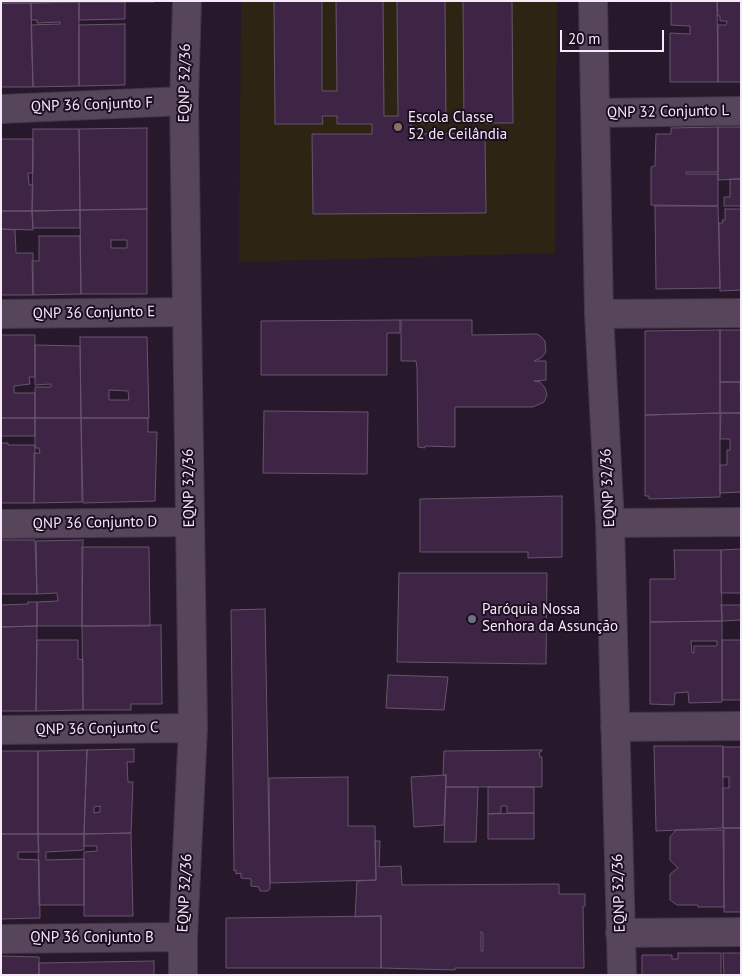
<!DOCTYPE html>
<html>
<head>
<meta charset="utf-8">
<style>
  body { margin:0 }
  #map { position:relative; width:742px; height:976px; overflow:hidden; background:#27182c; font-family:"PT Sans",sans-serif }
  canvas { display:block }
  .frame { position:absolute; inset:0; border:2px solid #f5eaf8; pointer-events:none }
  .scale { position:absolute; left:560px; top:30px; width:104px; height:22px; box-sizing:border-box; border:2px solid #f5eaf8; border-top:0; padding-left:6px; font-size:15px; line-height:18px; white-space:nowrap; color:#f5eaf8; -webkit-text-stroke:4px #1d0e22; paint-order:stroke }
</style>
</head>
<body>
<div id="map">
<canvas width="742" height="976"></canvas>
<div class="frame"></div>
<div class="scale">20 m</div>
</div>
<script>
const ctx = document.querySelector('canvas').getContext('2d');
ctx.lineJoin = 'round';
function fill(path, color) {
  ctx.fillStyle = color;
  ctx.fill(path, 'evenodd');
}
function toPath(rows) {
  const path = new Path2D();
  for (const r of rows) {
    path.moveTo(r[0], r[1]);
    for (let i = 2; i < r.length; i += 2) path.lineTo(r[i], r[i + 1]);
  }
  return path;
}
function trace(path, color, width, dash) {
  ctx.strokeStyle = color;
  ctx.lineWidth = width;
  ctx.lineCap = dash ? 'butt' : 'round';
  ctx.setLineDash(dash || []);
  ctx.stroke(path);
}
function write(font, color, halo, rows, align = 'center') {
  ctx.font = font + ' "PT Sans",sans-serif';
  ctx.lineWidth = 4;
  ctx.setLineDash([]);
  ctx.textBaseline = 'middle';
  ctx.strokeStyle = halo;
  ctx.fillStyle = color;
  for (const [text, x, y, turn = 0] of rows) {
    ctx.save();
    ctx.translate(x, y);
    ctx.rotate((+turn || 0) * Math.PI / 180);
    ctx.textAlign = isNaN(turn) ? turn : align;
    if (halo) ctx.strokeText(text, 0, 0);
    ctx.fillText(text, 0, 0);
    ctx.restore();
  }
}
const education = toPath([
  [241,1,557,1,555,253,239,262]
]);
const building = toPath([
  [1,1,31,1,31,3,1,3,1,1],
  [31,1,79,1,79,2,31,3,31,1],
  [79,1,154,1,154,2,79,2,79,1],
  [274,1,322,1,322,91,337,91,336,1,383,1,384,116,398,116,397,1,445,1,446,123,411,123,411,134,485,133,486,213,313,214,312,134,372,134,372,124,337,124,337,116,322,116,323,124,275,124,274,1],
  [463,1,512,1,513,123,464,123,463,1],
  [671,1,717,1,718,82,670,82,670,33,690,34,690,26,671,25,671,1],
  [717,1,741,1,741,82,718,82,718,25,726,25,727,21,720,21,720,16,718,16,717,1],
  [79,2,79,86,33,87,31,25,60,24,60,22,37,23,37,20,31,20,31,3,79,2],
  [79,2,125,2,125,19,79,20,79,2],
  [1,3,31,3,33,87,1,87,1,3],
  [125,24,125,85,79,86,79,25,125,24],
  [718,127,741,127,741,179,718,180,718,127],
  [718,127,718,172,686,172,686,174,718,174,718,206,651,205,651,167,655,166,656,134,671,134,671,128,718,127],
  [147,128,147,209,80,210,79,129,147,128],
  [33,129,79,129,80,210,32,211,33,129],
  [1,139,33,139,33,173,28,173,29,185,33,185,32,211,1,211,1,139],
  [730,179,741,179,741,206,724,206,724,197,730,197,730,179],
  [655,206,718,206,720,288,656,289,655,206],
  [147,209,147,294,81,294,80,210,147,209],
  [111,240,127,240,127,248,111,248,111,240],
  [725,209,741,209,741,290,720,291,719,223,723,223,722,220,725,220,725,209],
  [80,210,80,228,33,228,32,211,80,210],
  [1,211,32,211,33,230,1,229,1,211],
  [1,229,15,230,16,253,33,253,33,295,1,295,1,229],
  [39,236,80,236,81,294,33,295,32,261,39,261,39,236],
  [400,320,400,333,387,333,387,375,261,375,261,321,400,320],
  [401,320,472,320,472,335,537,334,540,336,545,341,546,352,541,358,534,361,546,361,546,380,534,381,540,382,545,388,547,395,544,402,533,407,455,407,455,447,425,446,425,448,418,447,417,368,416,361,401,361,401,320],
  [720,330,720,413,645,415,645,331,720,330],
  [720,330,741,330,741,386,740,382,720,382,720,330],
  [1,335,35,335,35,377,29,377,30,384,14,386,14,393,35,393,35,418,1,418,1,335],
  [80,337,147,337,149,418,81,418,80,337],
  [109,390,128,391,129,400,109,400,109,390],
  [35,345,80,346,81,418,35,418,35,387,51,387,51,384,35,385,35,345],
  [720,382,740,382,741,413,720,413,720,382],
  [264,411,368,412,367,474,263,473,264,411],
  [720,413,720,497,649,499,649,496,645,496,645,415,720,413],
  [721,413,741,413,741,492,720,493,720,465,727,465,727,450,730,450,730,439,720,439,721,413],
  [1,418,35,418,35,436,1,436,1,418],
  [35,418,81,418,82,502,34,503,34,453,40,453,39,448,35,448,35,418],
  [81,418,148,418,148,432,157,432,155,501,83,503,81,418],
  [1,443,8,443,8,445,35,445,34,503,1,503,1,443],
  [562,496,562,557,528,558,528,552,420,552,420,499,562,496],
  [1,540,35,540,37,594,1,594,1,540],
  [83,540,82,626,37,626,37,602,58,601,57,593,37,594,36,541,83,540],
  [82,547,149,547,150,626,82,626,82,547],
  [741,549,741,593,721,593,721,550,741,549],
  [674,550,721,550,722,621,650,622,650,579,675,579,674,550],
  [399,573,547,573,546,664,397,662,399,573],
  [28,602,37,602,37,626,1,627,1,605,28,604,28,602],
  [721,605,741,605,741,620,722,621,721,605],
  [265,609,270,888,268,891,260,891,259,887,251,886,251,879,241,878,241,873,236,874,236,870,234,871,231,610,265,609],
  [722,621,722,702,689,703,688,692,675,693,674,705,650,704,650,622,722,621],
  [691,641,717,641,717,646,694,646,694,653,692,653,691,641],
  [161,625,162,704,131,704,131,710,83,710,82,626,161,625],
  [37,626,36,711,1,711,1,627,37,626],
  [37,640,78,640,78,659,83,660,83,710,36,711,37,640],
  [722,640,741,640,741,700,722,700,722,640],
  [388,675,448,677,444,710,386,708,388,675],
  [654,746,723,746,723,828,656,831,654,746],
  [723,747,741,747,741,828,723,828,723,788,729,788,729,777,723,777,723,747],
  [134,749,134,762,127,762,128,782,133,782,131,833,84,834,87,750,134,749],
  [100,806,100,812,94,813,94,807,100,806],
  [87,750,84,834,38,834,38,751,87,750],
  [542,750,541,752,539,752,540,757,542,757,542,787,446,787,446,775,443,775,444,751,542,750],
  [1,751,38,751,38,834,1,834,1,751],
  [446,775,444,825,414,827,411,777,446,775],
  [348,777,348,826,375,826,376,880,270,883,269,778,348,777],
  [446,787,478,787,476,842,444,842,446,787],
  [488,787,534,787,534,813,507,813,507,806,501,806,501,813,488,814,488,787],
  [534,813,534,839,488,839,488,814,534,813],
  [724,828,741,828,741,912,724,912,724,828],
  [676,830,723,830,724,907,698,907,698,905,677,905,670,900,670,874,678,868,670,860,670,837,676,830],
  [131,833,133,916,84,916,84,852,97,851,97,846,84,846,84,834,131,833],
  [1,834,38,834,39,852,18,852,18,859,39,860,40,918,1,919,1,834],
  [38,834,84,834,84,850,46,852,46,860,84,859,84,905,39,905,38,834],
  [375,841,380,841,379,867,401,866,402,885,559,884,559,894,585,894,585,906,583,906,584,968,455,968,455,970,381,968,381,916,355,917,357,881,376,880,375,841],
  [481,932,483,933,483,951,481,951,481,932],
  [381,916,381,968,226,968,226,918,381,916],
  [678,953,721,953,721,975,642,975,642,955,672,955,672,959,678,959,678,953],
  [723,953,741,953,741,975,724,975,723,953],
  [1,956,39,957,39,975,1,975,1,956],
  [154,961,154,975,39,975,39,963,154,961]
]);
const minor = toPath([
  [593,1,599,314,610,523,622,975],
  [1,109,184,101],
  [595,113,741,111],
  [1,314,187,312],
  [599,314,741,313],
  [610,523,741,522],
  [1,524,189,522],
  [615,727,741,726],
  [1,730,193,728],
  [620,933,741,932],
  [1,939,183,937],
  [183,975,183,937,193,728,184,101,187,1]
]);
const markers = [
  [398,127,5,"#8d6e63"],
  [472,619,5,"#6b7280"]
];
const streetNames = [
  ["EQNP 32/36",185,83,-89],
  ["QNP 36 Conjunto F",92,105,-2],
  ["QNP 32 Conjunto L",668,112,-1],
  ["QNP 36 Conjunto E",94,313,-1],
  ["EQNP 32/36",189,488,-91],
  ["EQNP 32/36",608,488,-93],
  ["QNP 36 Conjunto D",95,523,-1],
  ["QNP 36 Conjunto C",97,729,-1],
  ["EQNP 32/36",185,893,-87],
  ["EQNP 32/36",619,893,-92],
  ["QNP 36 Conjunto B",92,938]
];
const poiNames = [
  ["Escola Classe",408,118],
  ["52 de Ceilândia",408,135],
  ["Paróquia Nossa",482,610],
  ["Senhora da Assunção",482,627]
];
fill(education, '#2d2414');
fill(building, '#3e2546');
trace(building, '#67556c', 1);
trace(minor, '#423646', 30);
trace(minor, '#56455b', 28);
for (const [x, y, r, color] of markers) {
  const dot = new Path2D();
  dot.arc(x, y, r, 0, 2 * Math.PI);
  ctx.fillStyle = color;
  ctx.fill(dot);
  trace(dot, '#1d0e22', 2);
}
write('15px', '#f5eaf8', '#1d0e22', streetNames);
write('15px', '#f5eaf8', '#1d0e22', poiNames, 'left');
</script>
</body>
</html>
